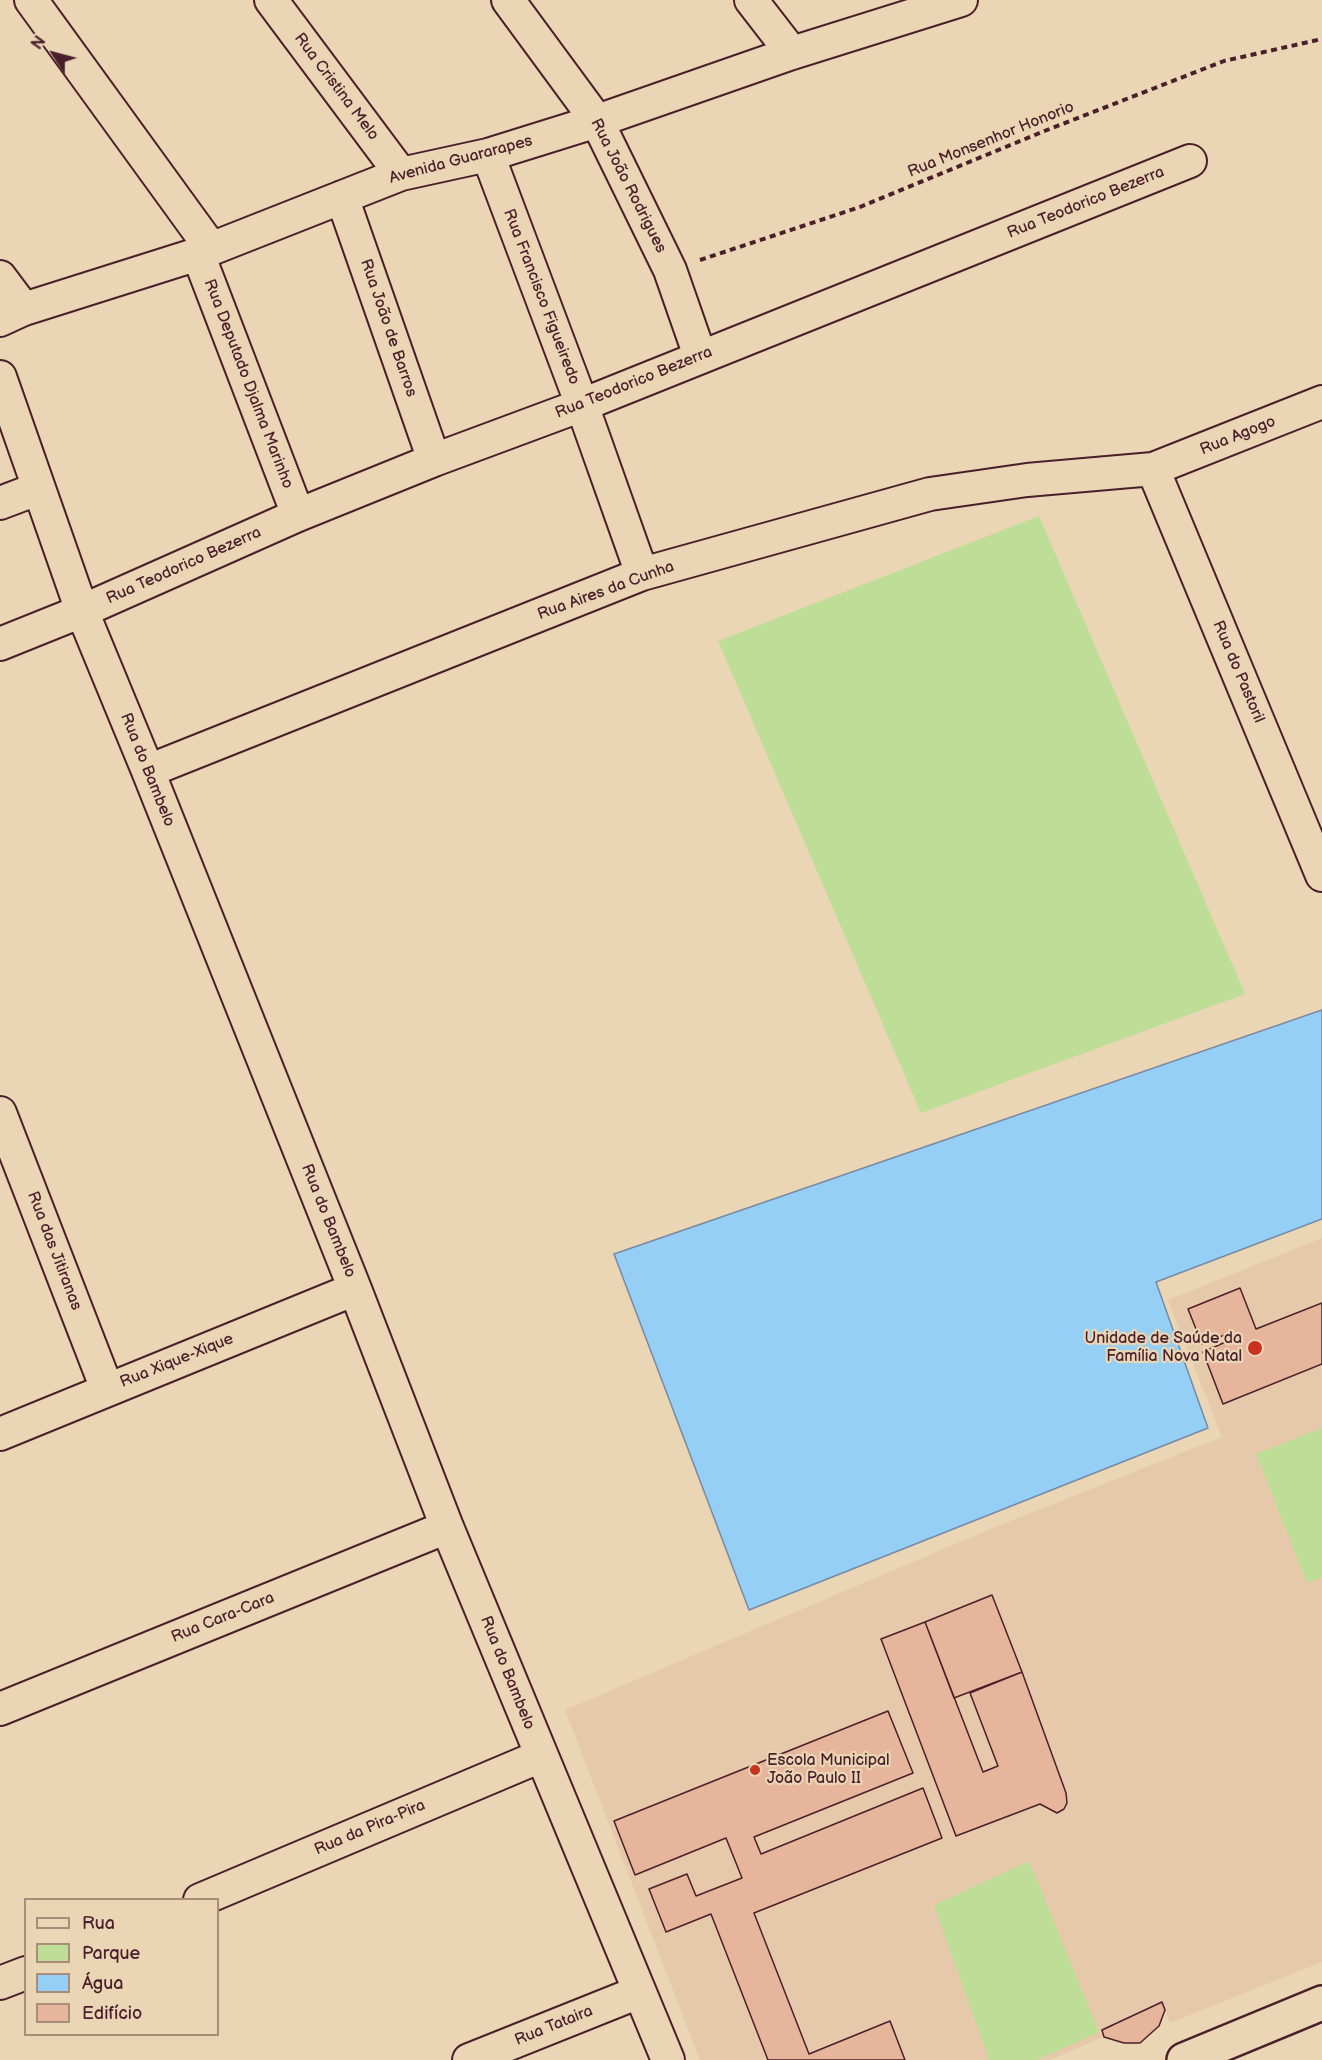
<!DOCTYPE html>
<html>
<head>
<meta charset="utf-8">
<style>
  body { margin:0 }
  #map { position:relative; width:1322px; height:2060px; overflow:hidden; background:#ead5b4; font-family:"Balsamiq Sans",sans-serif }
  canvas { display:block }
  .legend { position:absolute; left:24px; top:1898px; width:195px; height:138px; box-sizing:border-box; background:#ead5b4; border:2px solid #aa8c7d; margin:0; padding:8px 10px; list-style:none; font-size:18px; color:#4a1f2b }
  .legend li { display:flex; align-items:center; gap:12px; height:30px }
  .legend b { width:30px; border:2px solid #aa8c7d }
  .north { position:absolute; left:24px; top:24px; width:60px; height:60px; -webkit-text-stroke:4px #ead5b4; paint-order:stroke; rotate:306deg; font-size:16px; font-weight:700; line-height:24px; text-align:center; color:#4a1f2b }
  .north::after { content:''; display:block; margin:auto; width:21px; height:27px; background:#4a1f2b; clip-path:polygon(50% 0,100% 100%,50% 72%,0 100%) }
</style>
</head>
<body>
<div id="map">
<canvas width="1322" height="2060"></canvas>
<ul class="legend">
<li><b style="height:8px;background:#ead5b4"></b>Rua</li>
<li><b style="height:16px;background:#bede97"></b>Parque</li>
<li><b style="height:16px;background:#95cff5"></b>Água</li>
<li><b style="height:16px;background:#e6b59c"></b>Edifício</li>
</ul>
<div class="north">N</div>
</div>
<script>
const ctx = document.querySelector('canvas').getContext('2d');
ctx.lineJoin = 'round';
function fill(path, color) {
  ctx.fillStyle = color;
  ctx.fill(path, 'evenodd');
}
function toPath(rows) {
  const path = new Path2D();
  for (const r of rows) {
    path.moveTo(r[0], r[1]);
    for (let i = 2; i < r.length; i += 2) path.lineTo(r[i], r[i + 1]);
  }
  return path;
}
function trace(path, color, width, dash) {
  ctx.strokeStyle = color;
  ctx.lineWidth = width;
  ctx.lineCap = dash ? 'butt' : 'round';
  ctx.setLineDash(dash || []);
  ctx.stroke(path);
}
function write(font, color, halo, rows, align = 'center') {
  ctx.font = font + ' "Balsamiq Sans",sans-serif';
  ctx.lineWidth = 4.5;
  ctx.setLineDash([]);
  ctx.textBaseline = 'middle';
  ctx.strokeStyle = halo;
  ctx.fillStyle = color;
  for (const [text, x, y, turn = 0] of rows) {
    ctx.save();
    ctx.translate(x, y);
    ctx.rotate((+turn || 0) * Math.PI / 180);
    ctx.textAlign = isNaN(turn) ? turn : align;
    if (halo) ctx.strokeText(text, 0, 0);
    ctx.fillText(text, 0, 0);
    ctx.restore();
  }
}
const built = toPath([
  [1322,1238,1322,1962,1170,2023,1165,2010,1050,2060,700,2060,565,1710,988,1530,1222,1437,1168,1300]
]);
const green = toPath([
  [1039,516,1245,994,921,1113,718,641],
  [1322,1428,1322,1577,1307,1583,1256,1454],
  [1029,1861,1099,2032,1037,2060,989,2060,934,1905]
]);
const water = toPath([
  [1322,1010,1322,1219,1156,1282,1208,1428,749,1610,614,1254,1322,1010]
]);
const building = toPath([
  [1240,1288,1256,1329,1322,1303,1322,1364,1223,1404,1203,1352,1230,1340,1227,1334,1202,1344,1188,1309,1240,1288],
  [992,1595,1022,1672,954,1698,925,1622,992,1595],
  [925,1622,983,1772,998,1766,970,1693,1022,1672,1066,1793,1067,1803,1064,1809,1057,1813,1040,1804,956,1836,881,1639,925,1622],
  [888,1711,913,1773,754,1837,761,1854,923,1788,942,1838,754,1913,809,2054,890,2021,905,2060,768,2060,711,1914,666,1932,649,1889,687,1874,696,1896,742,1878,726,1838,635,1875,614,1821,888,1711],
  [1162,2002,1165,2010,1159,2026,1140,2043,1124,2043,1104,2037,1102,2030,1162,2002]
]);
const path = toPath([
  [700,260,860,207,1047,130,1224,61,1322,39]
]);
const minor = toPath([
  [31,0,211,248],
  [271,0,401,174],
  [508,0,597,121,670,270,700,356],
  [751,0,792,53],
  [488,155,582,405,642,574],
  [342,197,434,460],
  [198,254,298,515],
  [0,277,24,309],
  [0,320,24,309,198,254,401,174,488,155,597,121,792,53,961,0],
  [0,377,82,611,148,771,355,1289,447,1527,668,2060],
  [1153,469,1322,875],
  [0,503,37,489],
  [0,644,82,611,298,515,434,460,582,405,1190,161],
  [148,771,642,574,930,494,1027,480,1153,469,1322,402],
  [0,1113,107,1389],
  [0,1434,355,1289],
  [0,1709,447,1527],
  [200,1900,541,1756],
  [0,1983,26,1973],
  [469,2060,639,1992]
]);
const tertiary = toPath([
  [1184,2060,1322,2003]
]);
const markers = [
  [1255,1348,8,"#c8321e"],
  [755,1770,6,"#c8321e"]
];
const streetNames = [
  ["Rua Cristina Melo",336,87,53],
  ["Rua Monsenhor Honorio",991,140,-22],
  ["Avenida Guararapes",461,160,-15],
  ["Rua João Rodrigues",628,186,63],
  ["Rua Teodorico Bezerra",1086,203,-22],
  ["Rua Francisco Figueiredo",541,297,69],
  ["Rua João de Barros",388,328,71],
  ["Rua Teodorico Bezerra",634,383,-22],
  ["Rua Deputado Djalma Marinho",248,384,69],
  ["Rua Agogo",1238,436,-22],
  ["Rua Teodorico Bezerra",184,566,-24],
  ["Rua Aires da Cunha",606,591,-20],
  ["Rua do Pastoril",1238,672,67],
  ["Rua do Bambelo",147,770,68],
  ["Rua do Bambelo",328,1221,68],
  ["Rua das Jitiranas",54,1251,69],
  ["Rua Xique-Xique",177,1361,-22],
  ["Rua Cara-Cara",223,1618,-22],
  ["Rua do Bambelo",507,1673,68],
  ["Rua da Pira-Pira",370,1828,-23],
  ["Rua Tataira",554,2026,-22]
];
const poiNames = [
  ["Unidade de Saúde da",1242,1339],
  ["Família Nova Natal",1242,1357],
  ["Escola Municipal",767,1761,"left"],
  ["João Paulo II",767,1779,"left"]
];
fill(built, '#e6c8aa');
fill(green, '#bede97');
fill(water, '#95cff5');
trace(water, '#7789a4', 1.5);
fill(building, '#e6b59c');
trace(building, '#4a1f2b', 1.5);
trace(minor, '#4a1f2b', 36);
trace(tertiary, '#4a1f2b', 38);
trace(path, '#4a1f2b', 4, [6, 4.5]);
trace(minor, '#ead5b4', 32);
trace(tertiary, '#ead5b4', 33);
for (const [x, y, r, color] of markers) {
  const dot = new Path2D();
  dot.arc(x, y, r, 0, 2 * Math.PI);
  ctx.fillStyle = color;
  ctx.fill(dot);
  trace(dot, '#ead5b4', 2);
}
write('16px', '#4a1f2b', '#ead5b4', streetNames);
write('16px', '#4a1f2b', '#ead5b4', poiNames, 'right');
</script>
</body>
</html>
